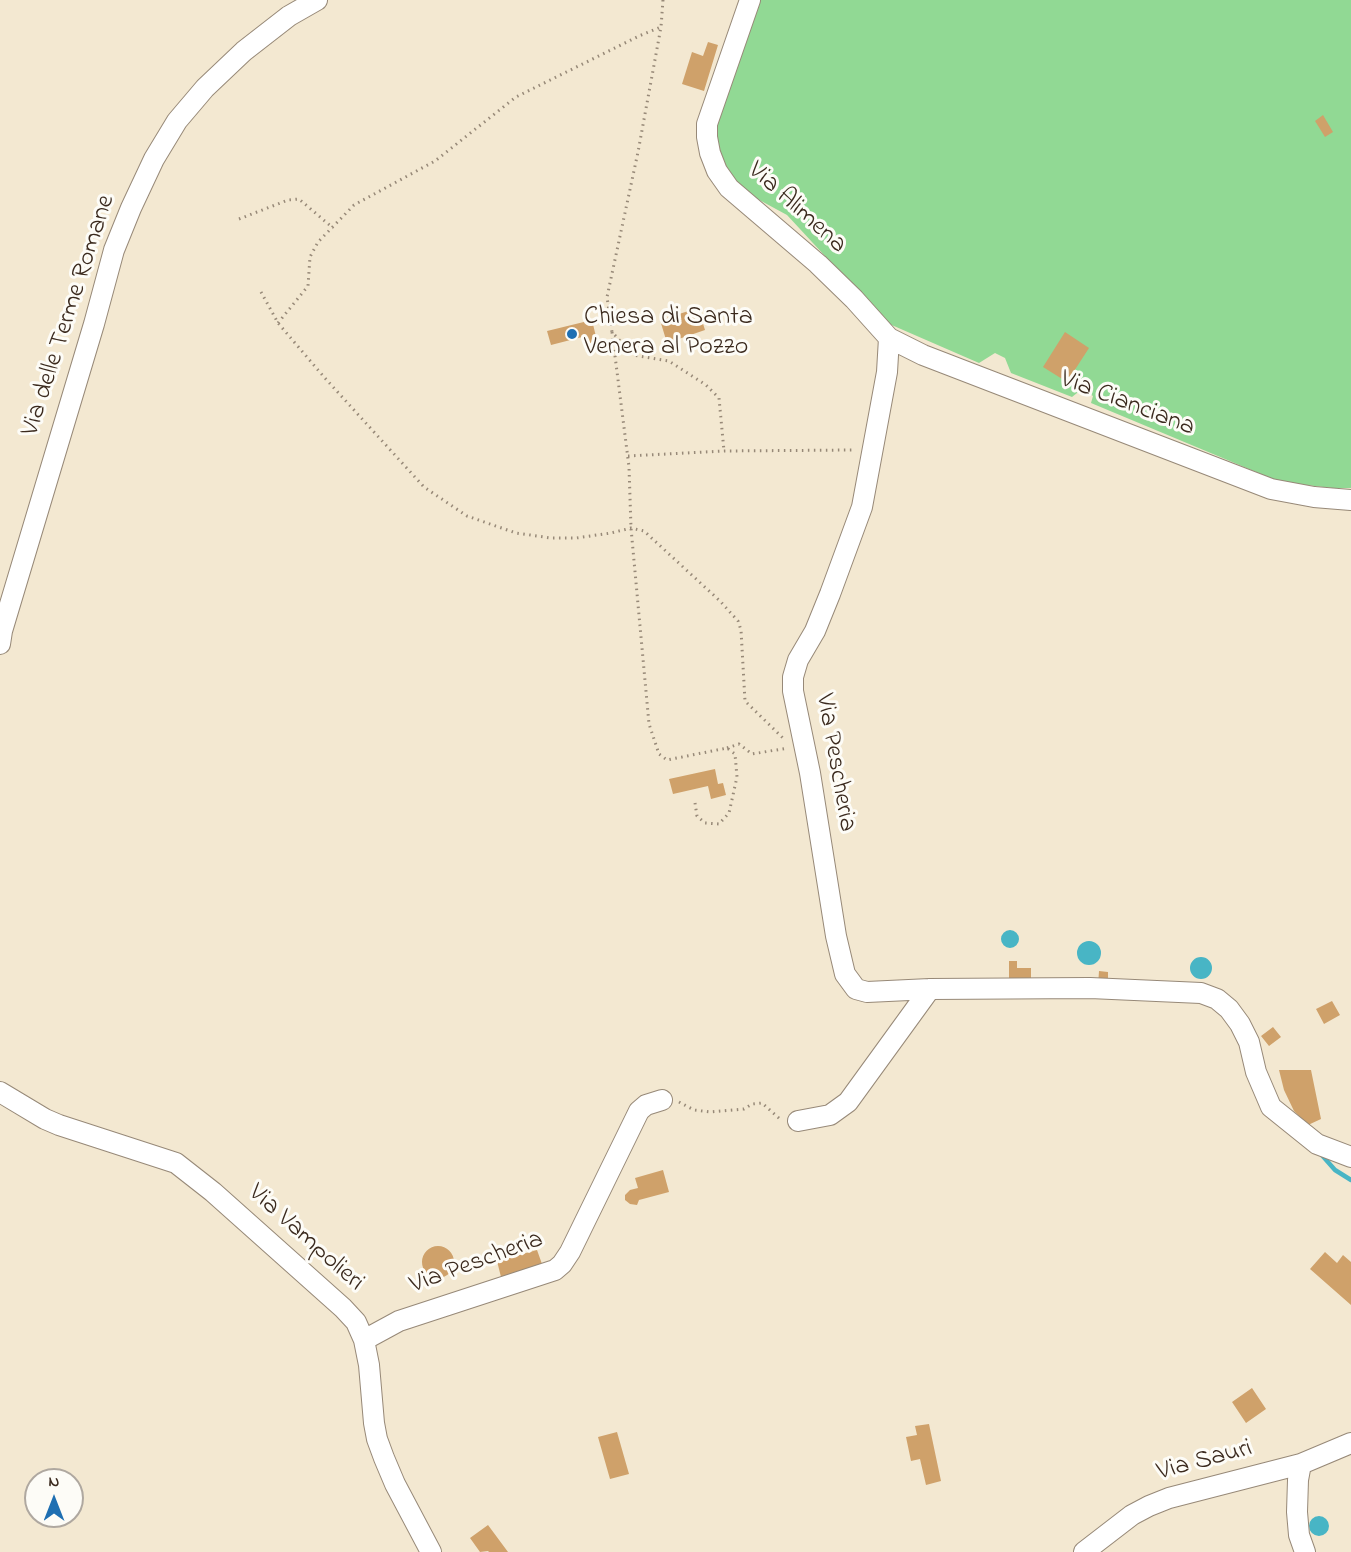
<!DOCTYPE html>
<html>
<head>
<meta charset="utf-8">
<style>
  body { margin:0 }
  #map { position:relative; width:1351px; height:1552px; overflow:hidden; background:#f3e8d1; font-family:"Indie Flower",sans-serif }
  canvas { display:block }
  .north { position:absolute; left:24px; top:1468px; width:60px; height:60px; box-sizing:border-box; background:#fdfcf7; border:2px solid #afa8a0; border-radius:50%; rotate:0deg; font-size:16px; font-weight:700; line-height:24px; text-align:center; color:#3b2a1e }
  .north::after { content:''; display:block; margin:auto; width:21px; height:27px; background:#1f6fb2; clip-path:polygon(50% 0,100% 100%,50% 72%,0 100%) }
</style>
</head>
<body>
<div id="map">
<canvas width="1351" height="1552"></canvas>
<div class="north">N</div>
</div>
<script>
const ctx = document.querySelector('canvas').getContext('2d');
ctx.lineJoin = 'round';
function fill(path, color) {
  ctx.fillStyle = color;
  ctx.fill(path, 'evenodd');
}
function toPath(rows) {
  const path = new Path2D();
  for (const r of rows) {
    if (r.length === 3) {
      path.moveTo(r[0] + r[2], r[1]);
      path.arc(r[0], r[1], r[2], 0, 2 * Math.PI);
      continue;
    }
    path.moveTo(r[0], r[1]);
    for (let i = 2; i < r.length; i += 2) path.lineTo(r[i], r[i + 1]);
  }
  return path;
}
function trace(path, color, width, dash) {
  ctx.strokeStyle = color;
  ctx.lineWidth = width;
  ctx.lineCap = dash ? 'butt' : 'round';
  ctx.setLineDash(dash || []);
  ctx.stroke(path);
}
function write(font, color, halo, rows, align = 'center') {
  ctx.font = font + ' "Indie Flower",sans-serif';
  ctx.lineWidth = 6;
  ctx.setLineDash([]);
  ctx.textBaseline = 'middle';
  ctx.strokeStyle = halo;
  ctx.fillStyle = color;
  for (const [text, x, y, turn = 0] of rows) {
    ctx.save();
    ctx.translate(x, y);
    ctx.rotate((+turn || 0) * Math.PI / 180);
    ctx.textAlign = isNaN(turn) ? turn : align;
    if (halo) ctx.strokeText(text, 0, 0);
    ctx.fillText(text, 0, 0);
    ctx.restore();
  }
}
const green = toPath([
  [759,0,1351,0,1351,488,1332,488,1280,482,1091,403,1093,396,1082,389,1072,397,1011,373,1005,358,995,353,979,363,887,323,787,215,752,196,728,174,715,144,715,129,741,53,756,14]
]);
const water = toPath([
  [1010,939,9],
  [1089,953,12],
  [1201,968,11],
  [1319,1526,10]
]);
const stream = toPath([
  [1320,1153,1335,1170,1351,1180]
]);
const building = toPath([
  [708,42,718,45,704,91,682,84,692,52,703,56],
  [1323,115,1333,132,1325,137,1315,121],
  [698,308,705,330,667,343,660,320],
  [592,320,597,341,588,344,586,336,551,345,547,331],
  [1065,332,1089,348,1067,382,1043,367],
  [715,769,718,784,723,783,726,795,711,799,708,786,673,794,669,779],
  [1009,961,1017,961,1017,968,1031,968,1031,985,1009,985],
  [1099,971,1108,972,1108,986,1098,986],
  [1332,1001,1340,1015,1324,1024,1316,1009],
  [1273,1027,1281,1037,1269,1046,1261,1036],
  [1279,1070,1311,1070,1321,1119,1308,1125,1294,1111,1284,1090],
  [663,1170,669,1192,639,1200,637,1205,630,1204,625,1200,625,1195,630,1190,638,1188,635,1178],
  [438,1262,16],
  [537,1250,542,1264,501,1277,497,1261],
  [1325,1252,1337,1263,1343,1255,1351,1262,1351,1305,1310,1269],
  [1252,1388,1266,1409,1246,1423,1232,1402],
  [929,1424,941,1481,926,1485,920,1459,911,1461,906,1437,917,1435,915,1426],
  [617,1432,629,1474,610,1479,598,1437],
  [488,1525,508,1552,489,1552,488,1551,480,1552,470,1538]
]);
const path = toPath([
  [663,0,661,27,638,152,607,297,612,332,633,355,669,361,706,385,719,398,724,451],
  [239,219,288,200,299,199,333,228],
  [261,292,278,323,324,377,424,487,467,516,516,533,551,538,576,538,611,533,631,528,644,531,720,601,738,621,741,630,745,701,785,740],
  [278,323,308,286,310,257,318,242,354,205,435,161,516,97,639,36,661,27],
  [612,332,629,467,631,528,649,724,659,754,667,760,727,748,735,754,737,777,729,813,719,824,705,823,697,816,695,803],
  [628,456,724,451,854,450],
  [727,748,739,744,752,754,788,748],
  [679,1102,694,1110,710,1112,744,1109,752,1104,762,1103,781,1120]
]);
const minor = toPath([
  [750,0,707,124,707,137,710,153,717,171,729,188,818,264,854,299,889,338,923,355,1271,489,1314,497,1351,500],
  [889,338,887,372,862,507,830,594,815,631,798,660,793,677,793,691,810,773,836,936,845,974,856,989,867,992,930,989,1090,988,1201,993,1217,999,1229,1009,1240,1024,1249,1042,1256,1072,1271,1107,1317,1144,1351,1157],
  [0,644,2,631,94,324,114,250,131,208,154,159,177,121,205,88,244,51,289,16,317,0],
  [0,1092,45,1119,59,1125,176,1163,213,1192,343,1308,356,1322,364,1340,369,1365,374,1423,377,1439,384,1458,395,1484,431,1552],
  [798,1121,830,1115,848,1102,930,989],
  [364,1340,399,1321,555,1270,562,1264,570,1252,639,1111,646,1105,662,1100],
  [1301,1464,1298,1480,1297,1512,1299,1535,1305,1552],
  [1084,1552,1132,1515,1149,1506,1169,1498,1301,1464,1351,1443]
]);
const markers = [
  [572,334,6,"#1f6fb2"]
];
const streetNames = [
  ["Via Alimena",796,209,42],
  ["Via delle Terme Romane",70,316,-72],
  ["Via Cianciana",1127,405,21],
  ["Via Pescheria",834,763,80],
  ["Via Vampolieri",305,1239,42],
  ["Via Pescheria",477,1264,-20],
  ["Via Sauri",1205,1462,-15]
];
const poiNames = [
  ["Chiesa di Santa",584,319],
  ["Venera al Pozzo",584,349]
];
fill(green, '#91d994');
fill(water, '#48b5c5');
trace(stream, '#48b5c5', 4.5);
fill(building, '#cfa16a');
trace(minor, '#978978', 22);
trace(path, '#978978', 3, [1.5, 4.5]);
trace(minor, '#fff', 20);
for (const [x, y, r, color] of markers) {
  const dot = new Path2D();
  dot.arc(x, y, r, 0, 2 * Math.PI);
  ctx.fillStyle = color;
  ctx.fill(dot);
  trace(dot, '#fdfcf7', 2);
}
write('26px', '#3b2a1e', '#fdfcf7', streetNames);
write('26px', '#3b2a1e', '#fdfcf7', poiNames, 'left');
</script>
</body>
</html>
